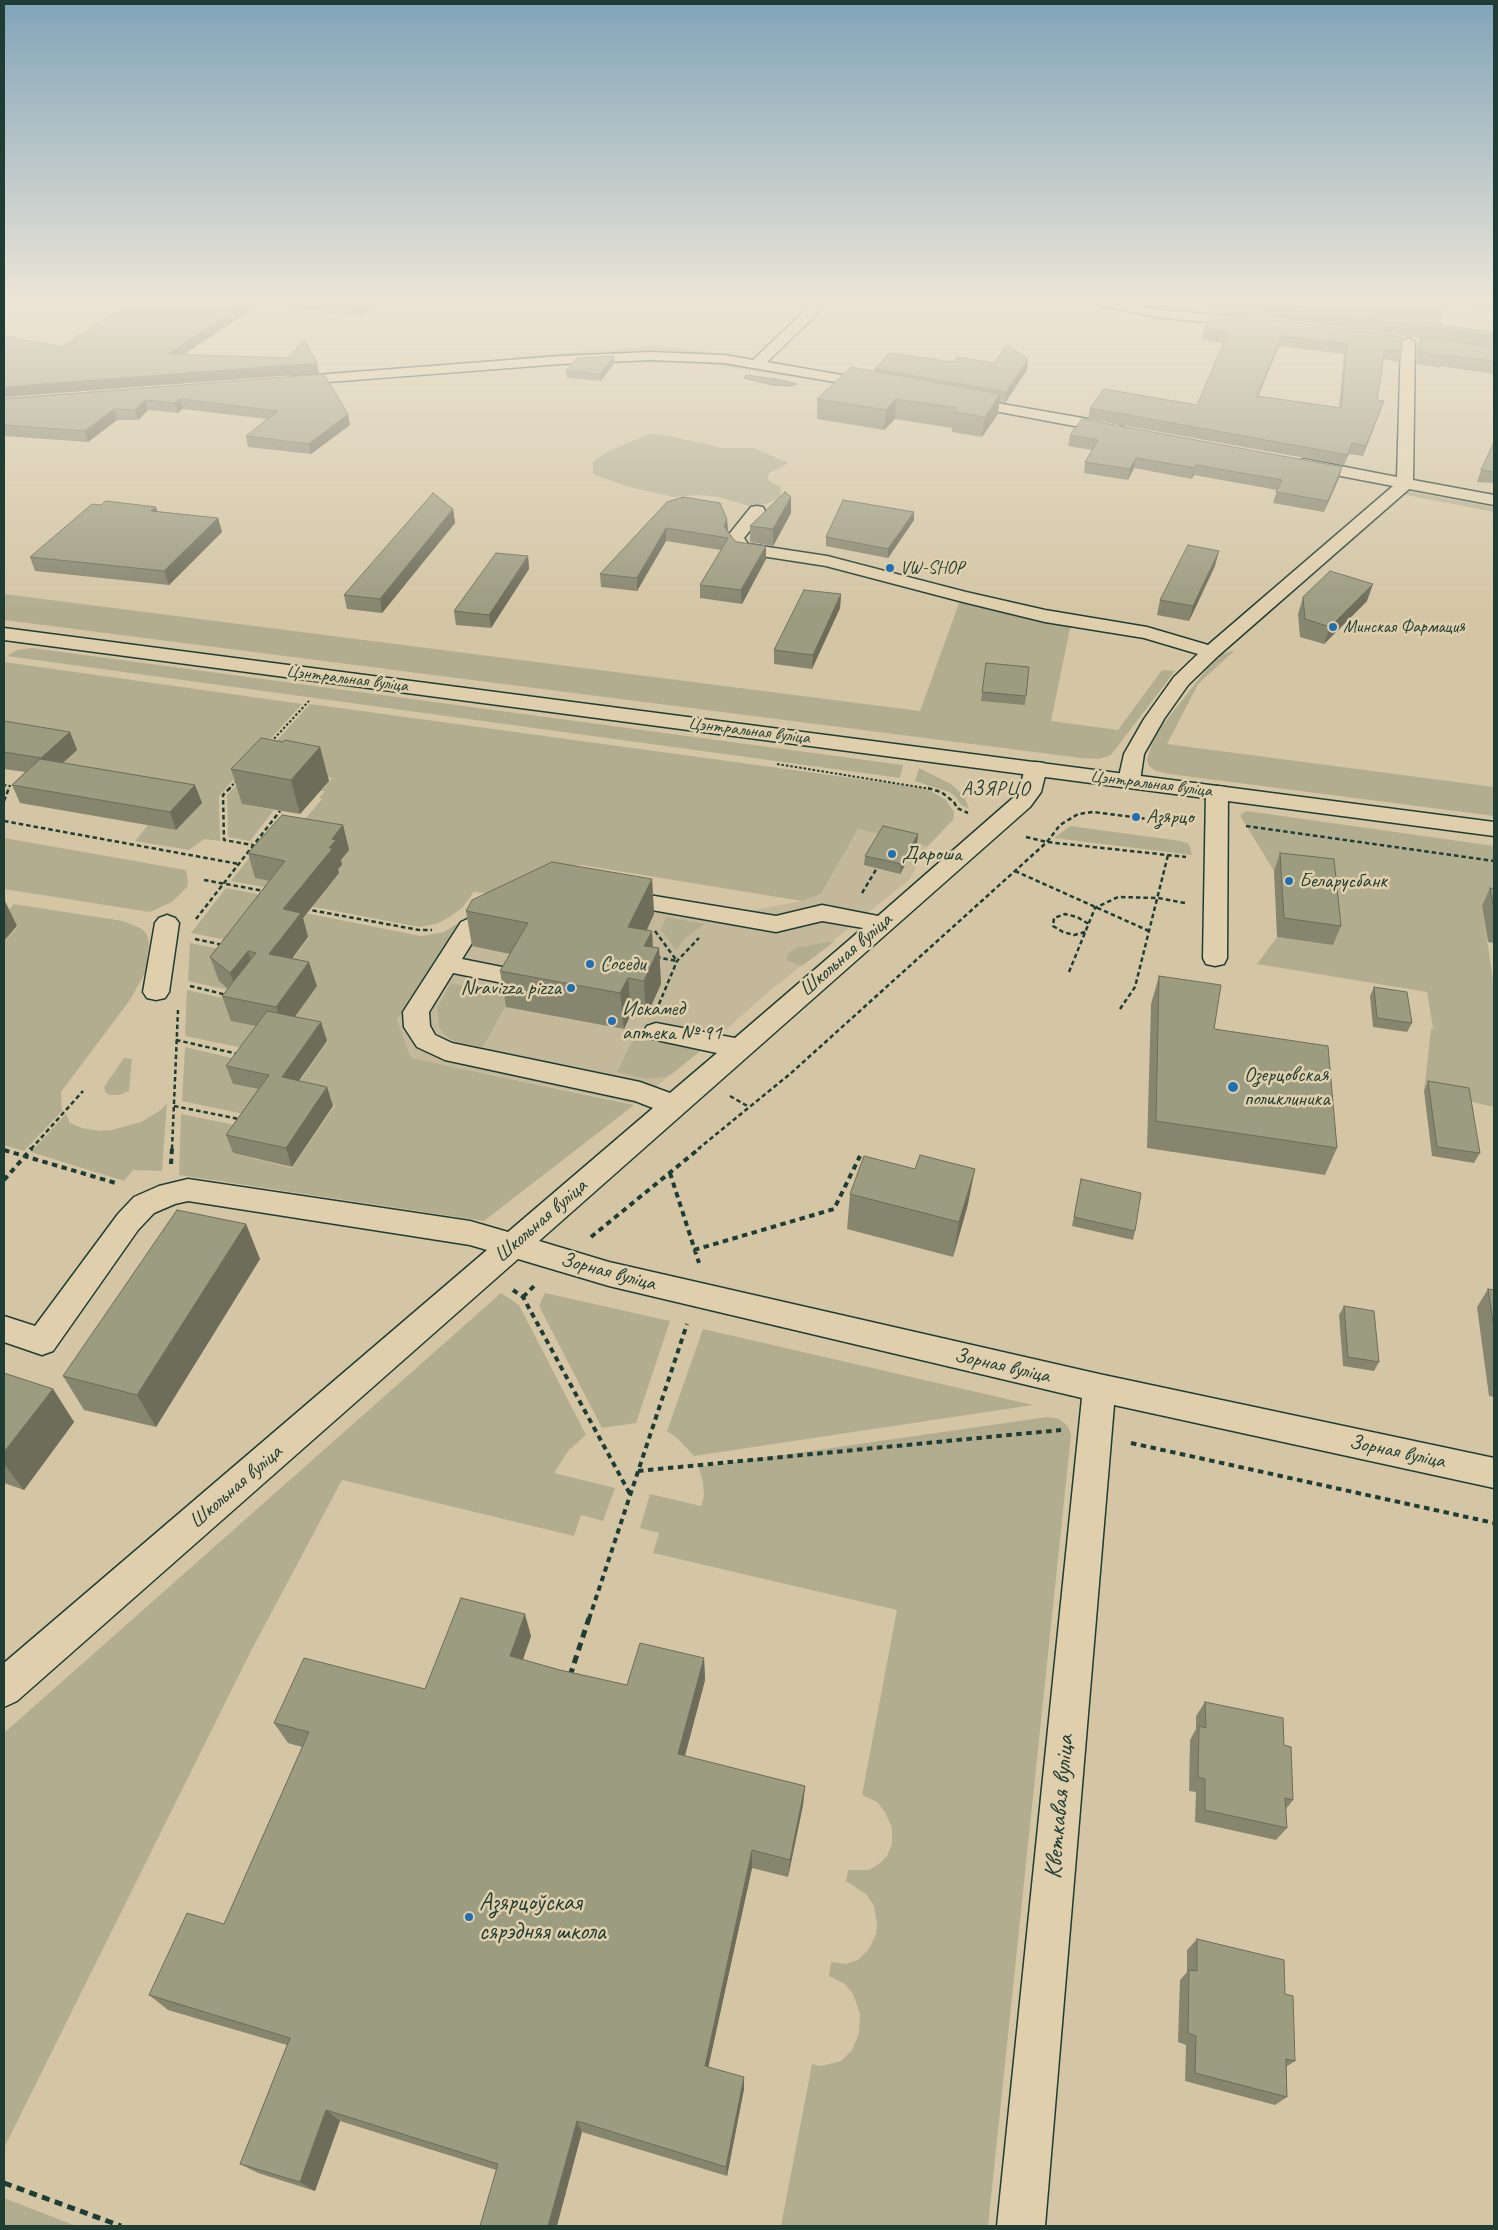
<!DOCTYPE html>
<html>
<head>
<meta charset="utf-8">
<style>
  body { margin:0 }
  #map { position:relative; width:1498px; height:2230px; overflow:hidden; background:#d4c6a5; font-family:Caveat,sans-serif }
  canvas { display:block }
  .frame { position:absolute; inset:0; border:5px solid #1f3d34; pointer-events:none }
</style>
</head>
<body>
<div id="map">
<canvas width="1498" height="2230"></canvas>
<div class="frame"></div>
</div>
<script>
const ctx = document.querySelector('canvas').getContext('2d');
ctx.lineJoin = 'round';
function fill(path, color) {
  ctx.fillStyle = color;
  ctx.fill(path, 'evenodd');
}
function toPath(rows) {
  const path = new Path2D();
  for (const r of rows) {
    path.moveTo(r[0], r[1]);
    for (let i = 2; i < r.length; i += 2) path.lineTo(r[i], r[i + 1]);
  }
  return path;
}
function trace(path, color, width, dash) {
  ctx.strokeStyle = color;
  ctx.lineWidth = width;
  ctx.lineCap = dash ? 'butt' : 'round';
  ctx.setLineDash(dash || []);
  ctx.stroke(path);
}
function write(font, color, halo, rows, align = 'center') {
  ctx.font = font + ' Caveat,sans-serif';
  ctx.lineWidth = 5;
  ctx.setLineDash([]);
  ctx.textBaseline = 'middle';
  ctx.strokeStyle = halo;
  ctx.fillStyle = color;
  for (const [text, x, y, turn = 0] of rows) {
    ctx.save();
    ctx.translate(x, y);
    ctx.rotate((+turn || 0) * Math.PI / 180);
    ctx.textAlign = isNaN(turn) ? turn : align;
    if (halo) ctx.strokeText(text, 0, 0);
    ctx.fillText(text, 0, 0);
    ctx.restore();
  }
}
const built = toPath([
  [1094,299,1197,299,1189,315],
  [858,829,928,846,909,880,767,993,720,1035,635,1104,411,1058,396,1021,477,899,552,878,747,911,802,901,821,894]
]);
const green = toPath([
  [659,346,750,357,741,358,669,353,519,360,512,357],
  [675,359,722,362,821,378,819,381,700,363,612,362],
  [650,434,664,435,723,448,753,448,789,463,769,473,768,480,781,487,780,497,766,504,750,506,718,497,699,495,674,497,629,487,593,474,593,462,606,452],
  [1406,491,1494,507,1494,512,1406,495,1402,493],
  [4,594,920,711,959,603,1071,624,1051,721,1118,730,1162,670,1175,671,1111,755,1099,759,1081,758,4,620],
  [32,648,903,765,900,778,7,656,17,650],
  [1235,650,1198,684,1167,744,1494,787,1494,816,1169,774,1156,771,1149,766,1147,760,1152,743,1161,727,1217,656],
  [4,662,302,704,219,796,220,841,204,839,189,850,135,841,148,825,176,830,201,803,48,776,4,738],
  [310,704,918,787,931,791,946,800,954,812,953,820,928,846,858,829,821,894,802,901,581,865,565,866,495,894,474,892,462,908,448,918,436,924,419,927,288,902,297,891,321,895,339,873,336,872,342,865,339,864,349,849,324,845,285,843,255,878,284,884,279,890,231,881,283,815,305,819,322,799,319,798,325,791,321,791,332,778,308,774,243,804,274,810,250,841,228,837,227,795],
  [919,768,951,784,964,796,969,809,961,805,955,796,949,792,915,781],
  [1247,811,1494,846,1494,908,1482,907,1494,986,1494,1107,1424,1091,1431,1029,1437,1027,1433,1028,1427,992,1257,964,1277,937,1333,944,1274,871,1241,817,1241,814],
  [1070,826,1181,841,1189,844,1192,855,1054,838],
  [4,838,186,870,188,882,187,887,172,902,150,912,4,889],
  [226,888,276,898,270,906,421,936,444,932,463,920,397,1020,411,1058,634,1105,484,1221,179,1175,181,1114,250,1128,232,1153,292,1168,335,1105,290,1095,328,1041,285,1031,317,986,278,978,309,937,259,928,247,944,191,933],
  [14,904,123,921,142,929,147,935,149,943,145,973,130,1000,61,1092,62,1111,24,1151,4,1145,4,942,18,926,4,923,4,915],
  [666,917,705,924,684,939,676,950,661,930],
  [835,941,802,966,786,960,788,953,799,947],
  [190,943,240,953,251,995,188,981],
  [451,983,511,996,483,1047,454,1041,444,1034,439,1027,437,1008],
  [187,990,245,1003,231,1021,274,1029,257,1051,185,1036],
  [635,1035,704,1048,673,1073,665,1077,647,1079,617,1072],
  [185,1047,249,1062,233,1084,275,1093,258,1117,182,1101],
  [124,1058,132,1059,129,1091,119,1095,110,1095,106,1093,104,1087],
  [167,1103,162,1171,133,1170,124,1181,31,1152,66,1114,70,1123,82,1128,100,1131,112,1130,141,1122,161,1110],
  [501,1293,519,1305,586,1435,568,1451,554,1473,615,1488,603,1521,581,1515,574,1536,342,1480,250,1653,4,2148,4,1733],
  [545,1293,670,1321,636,1423,602,1428,539,1306],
  [703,1329,1033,1405,694,1456,677,1438,667,1431],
  [1047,1417,1059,1419,1068,1426,1071,1435,988,2226,781,2226,812,2064,821,2066,841,2061,852,2050,859,2033,860,2014,853,1994,845,1984,829,1976,831,1962,846,1964,858,1960,869,1949,876,1934,877,1925,874,1906,867,1895,846,1881,848,1870,869,1870,879,1864,887,1856,892,1844,892,1828,885,1812,877,1802,862,1795,897,1610,653,1553,659,1533,640,1528,650,1494,701,1506,704,1496,703,1483,699,1467],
  [4,2198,76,2226,4,2226]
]);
const water = toPath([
  [1473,300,1494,304,1494,313,1470,308,1467,303,1473,300],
  [746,375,776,379,797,384,790,386,772,385,744,378,746,375]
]);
const pathFar3 = toPath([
  [271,742,309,701],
  [777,764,931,789],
  [4,785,10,786,9,789],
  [229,789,237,780]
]);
const pathFar2 = toPath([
  [230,788,223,795,224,840,253,845],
  [928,788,941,792,954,802,957,808,968,813],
  [4,801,9,788],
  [4,821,239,864],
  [1246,826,1494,861],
  [1026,837,1047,842,1186,857],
  [1015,871,1149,931],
  [204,880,264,891],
  [862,893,877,868],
  [305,909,419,930,432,930],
  [196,919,280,811],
  [655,931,677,961],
  [1085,932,1074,935,1063,932,1053,926,1054,918,1065,914,1077,917,1089,924],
  [195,939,223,945],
  [656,957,677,961],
  [1069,972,1095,908,1118,897,1158,898,1185,903],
  [190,986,227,995],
  [659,1004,677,961,699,938],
  [1120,1009,1135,987,1168,855],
  [176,1040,238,1054],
  [730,1096,749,1107],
  [174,1106,239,1119],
  [31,1149,83,1091],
  [172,1149,178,1010],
  [698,1149,790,1074,1047,842,1060,825,1078,814,1093,812,1188,824]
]);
const pathFar1 = toPath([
  [4,1150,119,1184],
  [171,1164,172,1148],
  [670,1173,699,1263],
  [4,1180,32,1148],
  [591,1237,700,1148],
  [694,1250,834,1209,860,1156],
  [513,1290,523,1297,630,1494],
  [523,1297,535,1285],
  [1131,1443,1494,1523],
  [638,1471,1061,1430],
  [589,1619,687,1324]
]);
const path = toPath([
  [570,1676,589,1618],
  [4,2183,121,2226]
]);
const minor = toPath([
  [814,299,827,299,812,319,767,362,876,381,883,385,881,388,876,389,724,363,650,360,561,364,290,385,283,381,290,377,561,356,650,352,724,355,753,360,802,313,814,299],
  [1083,299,1107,299,1161,310,1245,317,1252,321,1245,325,1161,318,1089,303,1083,299],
  [1408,338,1415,342,1413,480,1494,495,1494,505,1409,489,1218,656,1188,685,1164,719,1144,754,1140,781,1137,786,1129,787,1121,786,1118,781,1124,754,1144,719,1174,677,1198,654,1144,638,1045,622,963,602,826,566,742,553,736,552,726,538,751,507,757,506,763,507,765,511,744,538,748,544,827,556,966,592,1045,610,1147,627,1208,645,1393,486,1304,469,1298,467,1296,464,1298,461,1304,459,1397,477,1401,342,1408,338],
  [962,397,1117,424,1122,426,1125,429,1122,432,1117,434,957,404,955,401,962,397],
  [1036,762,1044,763,1047,768,1041,792,1030,807,539,1241,609,1262,1099,1374,1494,1458,1494,1488,1114,1405,1045,2226,997,2226,1082,1398,609,1286,518,1259,17,1701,4,1707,4,1663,487,1250,470,1245,188,1201,175,1204,154,1213,138,1230,53,1351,42,1355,4,1342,4,1316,35,1326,118,1214,134,1197,159,1186,188,1179,470,1221,508,1232,653,1108,635,1101,445,1060,417,1047,404,1027,403,1012,461,922,494,907,502,904,510,907,514,912,510,917,479,932,462,959,517,970,520,976,517,982,508,984,453,973,429,1012,430,1026,435,1035,452,1043,640,1082,670,1093,717,1053,647,1038,643,1032,647,1026,656,1023,735,1038,863,928,822,921,776,932,618,904,610,902,606,897,610,892,618,890,776,916,822,905,878,916,1014,797,1019,791,1025,768,1028,763,1036,762],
  [1217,786,1225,787,1228,792,1227,958,1224,964,1215,966,1206,964,1203,958,1206,792,1209,787,1217,786],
  [167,915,175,918,179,923,169,992,165,998,156,1000,147,998,143,992,155,923,159,918,167,915]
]);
const major = toPath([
  [4,628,1494,822,1494,836,4,640,4,628]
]);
const wall = toPath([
  [138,299,387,299,362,316,260,304,184,354,319,373,4,397,62,347],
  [1216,299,1247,299,1247,300,1494,332,1494,374,1440,366,1440,368,1417,364,1417,349,1420,338,1283,319,1213,313],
  [1210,314,1402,351,1399,362,1383,359,1377,400,1384,401,1380,411,1363,456,1349,454,1344,465,1088,419,1090,408,1197,405,1224,343,1201,340,1204,330],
  [1279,346,1344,354,1339,408,1258,396],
  [1028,359,1027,370,1005,403,999,402,998,414,982,437,952,432,952,428,895,419,884,430,817,419,817,399,875,371,875,369,953,362,994,363],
  [614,363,601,381,567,378,566,371],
  [324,374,350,425,311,454,248,447,246,436,267,419,182,409,178,413,148,410,138,420,117,420,88,442,4,436,4,398],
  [1070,435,1342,467,1339,478,1324,512,1273,503,1277,490,1194,475,1192,479,1134,468,1128,480,1084,473,1085,462,1092,450,1068,446],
  [1494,442,1494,483,1477,482,1481,470],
  [667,502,727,520,728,531,734,540,766,559,742,604,700,598,700,585,721,550,666,541,637,591,601,587,600,574],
  [101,505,218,518,222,532,169,585,35,571,30,557],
  [453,509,455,523,382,613,347,609,344,595],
  [791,513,773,546,750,542,750,526],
  [914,520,888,558,826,546,826,537],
  [528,556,529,569,491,628,456,625,454,611],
  [1215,566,1189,621,1157,615,1160,600],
  [841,594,840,608,812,669,774,664,774,650],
  [1303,597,1367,601,1324,644,1300,637,1298,614],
  [986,663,1026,696,1025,705,981,701],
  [4,721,70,732,77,750,63,763,195,785,202,803,176,830,20,803,12,785,25,772,4,769],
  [283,742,320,747,329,781,300,814,242,804,231,769],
  [343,825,349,850,341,860,342,865,338,869,339,873,303,918,308,937,292,958,317,986,295,1017,321,1022,327,1041,299,1081,327,1087,333,1106,292,1167,233,1153,226,1135,258,1089,233,1084,226,1066,256,1026,231,1021,222,996,228,989,219,981,210,957,269,881,255,878,248,853],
  [918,834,917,843,900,874,864,865,865,856],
  [1280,853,1341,926,1333,945,1277,937,1274,871],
  [652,879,654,914,647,930,652,931,653,947,659,948,661,984,646,1017,631,1014,624,1029,506,1007,500,971,510,954,472,946,466,911],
  [1490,888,1494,889,1494,943,1488,942,1482,906],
  [1159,976,1337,1148,1325,1175,1147,1148,1151,1004],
  [1374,987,1412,1023,1407,1032,1373,1027,1370,996],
  [1428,1081,1480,1153,1474,1163,1432,1156,1424,1091],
  [1081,1179,1135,1231,1133,1240,1072,1226],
  [850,1194,968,1204,953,1257,847,1229],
  [246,1224,260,1259,156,1427,84,1410,63,1376],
  [1488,1289,1494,1290,1494,1397,1489,1396,1477,1307],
  [1344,1306,1379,1362,1374,1371,1343,1366,1339,1315],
  [4,1373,53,1389,74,1422,24,1490,4,1483],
  [531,1636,523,1660,560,1670,627,1685,704,1658,705,1680,685,1756,805,1786,803,1805,788,1877,752,1868,708,2067,744,2089,727,2176,582,2132,496,2170,340,2121,315,2191,258,2173,240,2164,287,2045,168,2010,149,1995,224,1924,302,1747,288,1743,274,1723,425,1689],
  [1205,1702,1284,1745,1293,1800,1286,1809,1287,1828,1276,1840,1195,1822,1196,1792,1189,1791,1190,1740,1196,1729,1196,1716],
  [1197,1939,1285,1994,1295,2061,1286,2067,1287,2097,1275,2105,1185,2081,1186,2045,1178,2042,1180,1980,1187,1972,1187,1950]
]);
const shadedWall = toPath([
  [251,299,258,299,260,304,171,363,168,354],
  [372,299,387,299,362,316,360,307],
  [1282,336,1279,346,1254,406,1257,396],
  [614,356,614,363,601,381,600,374],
  [1028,359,1027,370,1005,403,1006,392],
  [317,363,319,373,4,397,4,387],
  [1000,394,998,414,982,437,985,417],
  [180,399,182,409,178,413,175,403],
  [896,399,895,419,884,430,886,410],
  [145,400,148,410,138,420,135,410],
  [1384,401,1380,411,1363,456,1366,446],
  [114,409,117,420,88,442,85,431],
  [348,414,350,425,311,454,309,444],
  [1136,458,1134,468,1128,480,1130,469],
  [1196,465,1194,475,1192,479,1195,468],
  [1342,467,1339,478,1324,512,1328,501],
  [791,497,791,513,773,546,773,529],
  [156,507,160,520,151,511],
  [453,509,455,523,382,613,380,599],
  [914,512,914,520,888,558,888,549],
  [218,518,222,532,169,585,164,571],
  [727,520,728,533,724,539,724,526],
  [666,528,666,541,637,591,637,578],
  [766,546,766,559,742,604,741,590],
  [1219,551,1215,566,1189,621,1193,606],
  [528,556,529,569,491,628,489,615],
  [1373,584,1367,601,1324,644,1330,627],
  [841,594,840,608,812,669,813,655],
  [70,732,77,750,48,776,41,758],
  [320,747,329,781,300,814,291,780],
  [195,785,202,803,176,830,170,812],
  [343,825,349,850,341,860,342,865,338,869,339,873,303,918,308,937,277,979,269,954,283,909,329,848,332,839],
  [918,834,917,843,900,874,901,864],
  [652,879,654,914,631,962,628,927],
  [4,899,17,926,4,941],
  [652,931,653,960,659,948,661,984,646,1017,644,981,644,946],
  [248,951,257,976,239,998,230,973],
  [309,962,317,986,284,1031,276,1007],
  [628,978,631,1014,624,1029,620,993],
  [321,1022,327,1041,288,1096,282,1077],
  [327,1087,333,1106,292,1167,286,1148],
  [975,1169,968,1204,953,1257,959,1222],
  [246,1224,260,1259,156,1427,137,1395],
  [53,1389,74,1422,24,1490,4,1464,4,1452],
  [525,1614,531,1636,516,1678,510,1656],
  [704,1658,705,1680,680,1774,678,1754],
  [805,1786,803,1805,788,1877,790,1860],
  [752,1850,752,1868,706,2078,705,2066],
  [744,2077,744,2089,727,2176,726,2167],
  [326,2110,340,2121,315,2191,300,2182],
  [577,2121,582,2132,557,2226,548,2226]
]);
const building = toPath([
  [138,299,251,299,168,354,288,358,304,340,317,363,4,387,4,336,62,347,100,321,138,299],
  [295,299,372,299,360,307,295,299],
  [1216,299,1246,299,1245,300,1306,307,1309,299,1447,299,1440,325,1494,332,1494,336,1286,308,1215,301,1216,299],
  [1210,314,1285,321,1402,337,1402,351,1385,349,1377,400,1384,401,1366,446,1352,443,1348,455,1090,408,1104,389,1197,405,1228,333,1204,330,1210,314],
  [1282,336,1347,344,1341,408,1257,396,1282,336],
  [1421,337,1494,347,1494,361,1444,355,1444,356,1420,352,1421,337],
  [1007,345,1028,359,1006,392,875,369,889,353,953,362,957,357,994,363,1007,345],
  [614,356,600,374,566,371,577,358,614,356],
  [851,367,1000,394,985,417,954,412,957,408,896,399,886,410,817,399,851,367],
  [324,374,348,414,309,444,246,436,278,411,180,399,175,403,145,400,135,410,114,409,85,431,4,425,4,399,324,374],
  [1082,419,1342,467,1328,501,1276,492,1282,480,1196,465,1195,468,1136,458,1130,469,1085,462,1098,440,1070,435,1082,419],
  [1494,442,1494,472,1481,470,1494,442],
  [785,492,791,497,773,529,750,526,785,492],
  [433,493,453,509,380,599,344,595,433,493],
  [683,497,720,503,727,520,724,526,734,540,737,542,766,546,741,590,700,585,728,538,666,528,637,578,600,574,667,502,683,497],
  [843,500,914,512,888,549,826,537,843,500],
  [106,501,156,507,151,511,218,518,164,571,30,557,92,504,101,505,106,501],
  [1188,545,1219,551,1193,606,1160,600,1188,545],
  [496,553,528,556,489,615,454,611,496,553],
  [1330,571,1373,584,1330,627,1305,619,1303,597,1330,571],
  [804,590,841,594,813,655,774,650,804,590],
  [986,663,1029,667,1026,696,982,692,986,663],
  [4,721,70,732,41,758,4,752,4,721],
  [261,738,283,742,285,740,320,747,291,780,231,769,261,738],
  [40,759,195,785,170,812,12,785,40,759],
  [282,815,343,825,332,839,336,840,329,848,333,848,283,909,301,913,269,954,309,962,276,1007,222,996,256,953,248,951,230,973,210,957,285,861,248,853,282,815],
  [883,826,918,834,901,864,865,856,883,826],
  [1280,853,1334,859,1341,926,1284,918,1280,853],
  [552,862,652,879,628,927,652,931,644,946,659,948,644,981,628,978,620,993,500,971,528,923,466,911,472,900,552,862],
  [1490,888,1494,889,1494,910,1490,888],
  [1159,976,1221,985,1214,1029,1328,1046,1337,1148,1156,1121,1159,976],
  [1374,987,1407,992,1412,1023,1377,1018,1374,987],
  [267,1011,321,1022,282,1077,327,1087,286,1148,226,1135,269,1075,226,1066,267,1011],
  [1428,1081,1469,1088,1480,1153,1437,1147,1428,1081],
  [920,1155,975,1169,959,1222,850,1194,864,1156,915,1169,920,1155],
  [1081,1179,1141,1193,1135,1231,1074,1217,1081,1179],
  [177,1210,246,1224,137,1395,63,1376,177,1210],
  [1488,1289,1494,1290,1494,1329,1488,1289],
  [1344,1306,1374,1311,1379,1362,1348,1357,1344,1306],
  [4,1373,53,1389,4,1452,4,1373],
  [461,1598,525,1614,510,1656,560,1670,627,1685,640,1643,704,1658,678,1754,805,1786,790,1860,752,1850,705,2066,744,2077,726,2167,577,2121,548,2226,480,2226,498,2164,326,2110,300,2182,240,2164,290,2038,149,1995,187,1913,224,1924,309,1732,274,1723,304,1658,425,1689,461,1598],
  [1205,1702,1283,1718,1284,1745,1291,1747,1293,1800,1285,1798,1287,1828,1205,1810,1205,1779,1198,1777,1199,1726,1206,1728,1205,1702],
  [1197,1939,1284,1960,1285,1994,1293,1996,1295,2061,1286,2059,1287,2097,1195,2073,1196,2036,1188,2033,1189,1970,1197,1971,1197,1939]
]);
const markers = [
  [890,568,5,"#1f6fb2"],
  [1333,627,5,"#1f6fb2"],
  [1136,817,5,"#1f6fb2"],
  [892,854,5,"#1f6fb2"],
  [1289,881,5,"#1f6fb2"],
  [590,964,5,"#1f6fb2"],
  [571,988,5,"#1f6fb2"],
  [612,1021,5,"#1f6fb2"],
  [1233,1087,6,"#1f6fb2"],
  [469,1917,5,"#1f6fb2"]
];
const farPoinames = [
  ["VW-SHOP",900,568],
  ["Минская Фармация",1343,627]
];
const farStreetnames = [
  ["Цэнтральная вуліца",347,679,7],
  ["Цэнтральная вуліца",749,731,7],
  ["Цэнтральная вуліца",1151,784,7]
];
const farQuarternames = [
  ["АЗЯРЦО",996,790]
];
const poiNames = [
  ["Азярцо",1146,817],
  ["Дароша",902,854],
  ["Беларусбанк",1299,881],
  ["Соседи",600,964],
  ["Nravizza pizza",561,988,"right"],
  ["Искамед",622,1009],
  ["аптека № 91",622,1033],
  ["Озерцовская",1244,1075],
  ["поликлиника",1244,1099]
];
const streetNames = [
  ["Школьная вуліца",846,955,-41],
  ["Школьная вуліца",541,1221,-41],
  ["Зорная вуліца",608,1272,15],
  ["Зорная вуліца",1002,1366,13],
  ["Зорная вуліца",1397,1452,12],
  ["Школьная вуліца",236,1487,-41]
];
const nearStreetnames = [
  ["Кветкавая вуліца",1060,1807,-85]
];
const nearPoinames = [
  ["Азярцоўская",479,1903],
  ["сярэдняя школа",479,1932]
];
fill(built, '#c3b99a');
fill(green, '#b3ad90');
fill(water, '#878c75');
trace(water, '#5d6c5b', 1);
trace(minor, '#1f3d34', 3);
trace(major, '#1f3d34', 3);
trace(pathFar3, '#1f3d34', 2, [2.5, 2]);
trace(pathFar2, '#1f3d34', 2.5, [4.5, 3]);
trace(pathFar1, '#1f3d34', 4, [5.5, 4.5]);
trace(path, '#1f3d34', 5, [8, 5.5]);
fill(minor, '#e0cfac');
fill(major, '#e0cfac');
fill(wall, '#86866f');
fill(shadedWall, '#6d6d5a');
fill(building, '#9c9c81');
trace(building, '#6d6d5a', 1);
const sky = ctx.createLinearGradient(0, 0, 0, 611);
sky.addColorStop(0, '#81a4ba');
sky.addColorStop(0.49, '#ece5d6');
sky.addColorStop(1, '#ece5d600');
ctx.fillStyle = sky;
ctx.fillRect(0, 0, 1498, 611);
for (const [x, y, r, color] of markers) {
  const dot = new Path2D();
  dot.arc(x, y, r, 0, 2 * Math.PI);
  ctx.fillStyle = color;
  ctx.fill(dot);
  trace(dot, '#e0cfac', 2);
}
write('18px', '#1f3d34', '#e0cfac', farPoinames, 'left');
write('18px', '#1f3d34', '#e0cfac', farStreetnames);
ctx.letterSpacing = '1px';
write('20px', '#1f3d34', '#e0cfac', farQuarternames);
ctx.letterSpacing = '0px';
write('21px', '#1f3d34', '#e0cfac', poiNames, 'left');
write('21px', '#1f3d34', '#e0cfac', streetNames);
write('25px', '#1f3d34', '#e0cfac', nearStreetnames);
write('25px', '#1f3d34', '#e0cfac', nearPoinames, 'left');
</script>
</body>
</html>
